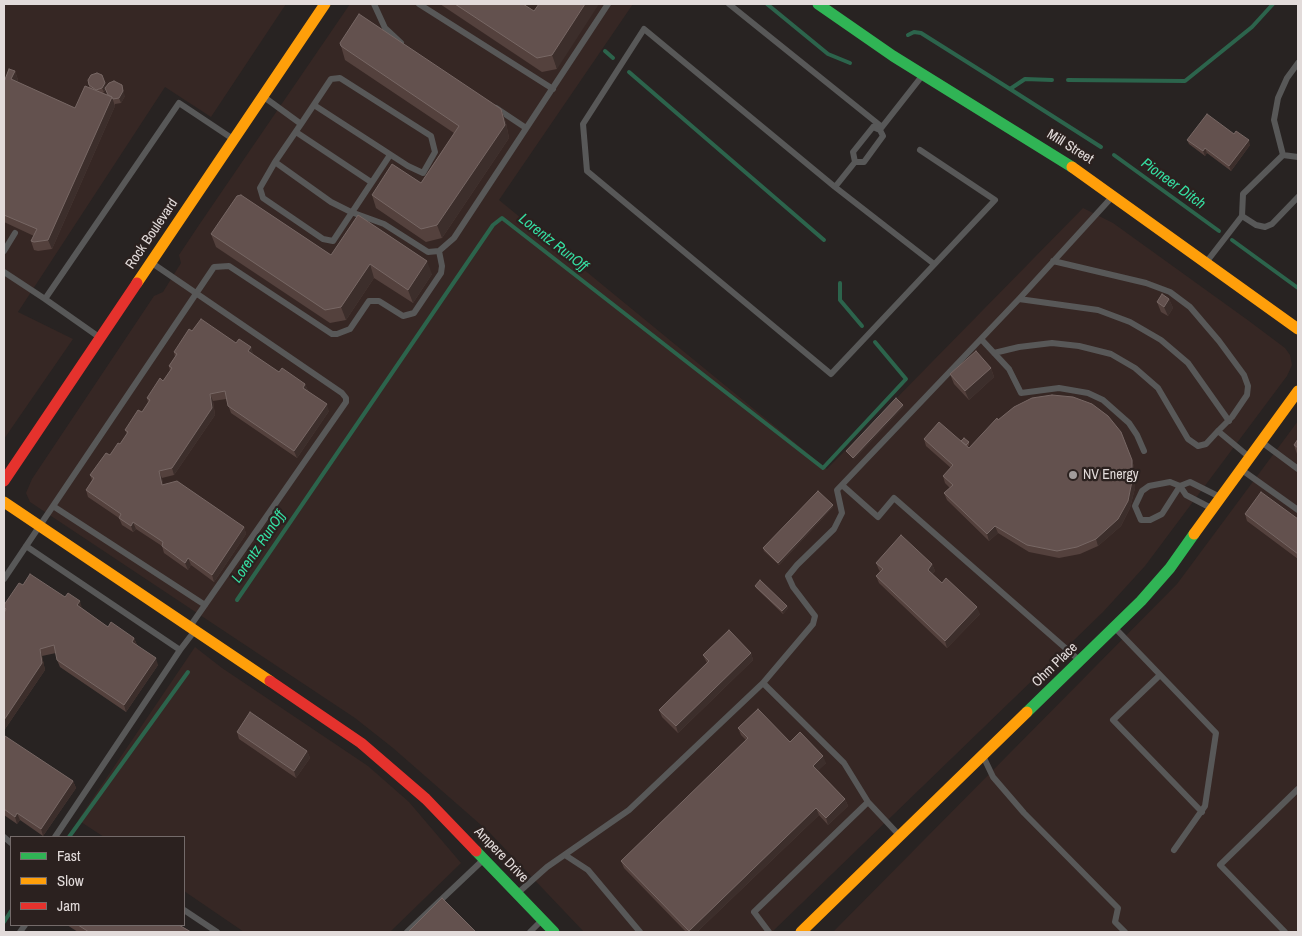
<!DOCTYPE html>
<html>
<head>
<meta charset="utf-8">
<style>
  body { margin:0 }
  #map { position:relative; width:1302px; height:936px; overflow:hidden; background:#282322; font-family:"Archivo Narrow",sans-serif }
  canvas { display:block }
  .frame { position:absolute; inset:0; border:5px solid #e2dbda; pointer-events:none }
  .legend { position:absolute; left:10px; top:836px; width:175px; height:90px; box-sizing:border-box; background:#2b211f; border:1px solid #746b6a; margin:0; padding:6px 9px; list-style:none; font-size:15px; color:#e2dbda }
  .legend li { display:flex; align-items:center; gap:10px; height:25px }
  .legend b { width:25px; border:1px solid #746b6a }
</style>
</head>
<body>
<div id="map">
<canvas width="1302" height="936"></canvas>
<div class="frame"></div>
<ul class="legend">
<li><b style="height:6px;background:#30b455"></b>Fast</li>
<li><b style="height:6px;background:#ff9f0a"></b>Slow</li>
<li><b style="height:6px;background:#e5322d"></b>Jam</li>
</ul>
</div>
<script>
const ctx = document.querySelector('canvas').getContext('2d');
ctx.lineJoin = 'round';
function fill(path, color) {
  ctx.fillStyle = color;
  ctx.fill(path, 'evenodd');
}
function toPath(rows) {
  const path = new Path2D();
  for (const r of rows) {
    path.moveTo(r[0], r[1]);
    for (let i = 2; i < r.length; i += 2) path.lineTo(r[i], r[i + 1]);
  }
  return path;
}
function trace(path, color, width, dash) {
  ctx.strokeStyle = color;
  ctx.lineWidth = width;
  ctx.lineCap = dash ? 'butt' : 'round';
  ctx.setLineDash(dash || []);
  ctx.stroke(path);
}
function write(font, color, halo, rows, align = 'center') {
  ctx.font = font + ' "Archivo Narrow",sans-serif';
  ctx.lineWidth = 4.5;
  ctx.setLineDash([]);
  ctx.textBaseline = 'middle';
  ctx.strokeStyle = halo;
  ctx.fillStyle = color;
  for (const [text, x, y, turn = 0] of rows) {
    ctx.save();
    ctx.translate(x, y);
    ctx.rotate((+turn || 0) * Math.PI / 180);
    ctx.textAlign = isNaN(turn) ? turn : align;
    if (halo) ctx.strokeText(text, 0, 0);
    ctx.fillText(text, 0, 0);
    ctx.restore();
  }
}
const built = toPath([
  [4,4,286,4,211,117,165,87,18,312,73,339,4,439],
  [350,4,633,4,499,200,827,469,1083,208,1113,223,1249,321,1285,348,1290,355,1292,365,1287,376,1145,566,1103,612,772,932,584,932,489,832,393,748,355,718,30,502,26,493,32,479,154,296,163,292,181,263,179,255,201,222],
  [1298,421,1298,932,833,932,1177,584],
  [195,647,222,668,368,766,409,802,461,863,390,932,244,932,184,891,184,837,104,837,78,820]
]);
const stream = toPath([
  [767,4,828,54,850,63],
  [908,35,914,32,921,33,1010,89,1025,79,1052,80],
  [605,51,613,58],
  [629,72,824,240],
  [1068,80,1185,81,1252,27,1273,4],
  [1010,89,1101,147],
  [1114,155,1219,231],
  [1232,240,1298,288],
  [840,283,840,300,862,326],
  [237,600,493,225,502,218,823,468,906,379,875,342],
  [69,837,188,672],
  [4,922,11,911]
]);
const lane = toPath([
  [374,4,385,28,401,43],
  [419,4,553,89],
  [729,4,882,127,922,76],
  [264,97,301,124,275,162,331,202,351,212,384,224,428,252,439,251,454,238,608,4],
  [496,108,526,128],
  [301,124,331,79,340,78,431,136,435,152,423,173,408,166,314,105],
  [873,127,880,130,883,136,864,162,855,162,853,152,873,127],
  [296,132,371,182],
  [1283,155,1274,120,1278,98,1287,78,1298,63],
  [1283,155,1298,157],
  [275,162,260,188,263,198,323,239,333,241,390,155],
  [855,162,835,187,644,29,583,124,587,171,831,374,995,200,920,150],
  [835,187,934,264],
  [1242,216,1256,225,1265,227,1272,224,1298,197],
  [4,251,15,233],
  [1208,260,1242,216,1243,194,1283,155],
  [152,263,342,393,346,398,346,402,191,625],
  [4,272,45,299],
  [1019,299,1098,310,1130,322,1161,340,1188,363,1229,421],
  [99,337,45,299,179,103,233,139],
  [981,339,1009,369,1021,393,1059,388,1088,393,1103,400,1129,423,1137,435,1144,451],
  [994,353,1019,347,1052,343,1079,346,1111,354,1135,368,1158,388,1188,439,1198,446,1206,444,1218,431,1232,417,1247,395,1248,386,1244,375,1219,341,1190,307,1170,292,1146,283,1053,261],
  [1218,431,1248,456],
  [1263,443,1298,469],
  [1242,470,1298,510],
  [1170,482,1180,486,1162,514,1150,520,1141,520,1135,506,1142,491,1149,486,1170,482],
  [842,485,878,517,894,498,1079,660],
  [1211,508,1186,495,1180,486,1190,482,1220,497],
  [26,546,180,650,55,837],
  [4,579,53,506],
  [205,605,53,506,214,267,229,266,332,334,337,334,350,329,369,301,379,301,403,316,414,313,441,273,442,266,439,251],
  [1115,628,1216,733,1205,806,1174,850],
  [180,650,193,633],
  [1160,675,1113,720,1202,812],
  [763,683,813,624,815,616,793,587,788,576,797,565,834,529,842,513,837,490,1019,299,1112,197],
  [984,758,993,777,1024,813,1118,908,1115,922,1125,932],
  [4,837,11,843],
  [565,855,588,870,640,932],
  [519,892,547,867,629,810,763,683,844,763,868,802],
  [184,910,217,932],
  [20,932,25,925],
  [407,932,482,861],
  [530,932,541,921],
  [769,932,754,912,868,802,899,835],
  [1285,932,1220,865,1298,789]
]);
const fast = toPath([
  [818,4,893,56,1072,167],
  [1027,712,1141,601,1170,568,1194,534],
  [476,851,554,932]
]);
const slow = toPath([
  [1072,167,1298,329],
  [137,283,325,4],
  [4,502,270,681],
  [1194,534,1298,391],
  [801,932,1027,712]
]);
const jam = toPath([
  [4,481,137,283],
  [270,681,361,743,426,799,476,851]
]);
const wall = toPath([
  [440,4,523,4,534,11,539,4,557,69,542,72],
  [341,46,501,109,506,123,509,138,442,238,426,242,376,208,372,195,421,183,454,133,345,60],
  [15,71,18,80,17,82,75,108,89,87,89,85,106,87,125,96,121,103,115,104,115,106,52,249,38,251,34,250,31,241,34,236,4,222,4,82],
  [106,89,108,95,103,93,104,92],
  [1234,134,1250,145,1231,171,1207,153,1205,156,1189,144,1187,140],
  [211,234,331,255,432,274,413,303,374,278,346,320,330,323,216,247],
  [1169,299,1173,308,1168,316,1161,312,1157,302],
  [192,331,251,347,253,355,279,372,305,384,308,391,329,411,297,458,231,413,226,399,213,401,215,415,174,475,162,478,163,485,244,527,246,534,214,582,191,565,188,570,164,553,162,546,136,529,133,532,122,525,119,518,88,497,86,490,92,480,90,475,120,444,127,434,125,430,142,412,148,402,147,398,163,381,170,371,169,366,175,357,174,352],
  [991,368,994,377,969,400,954,384,950,374],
  [998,420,1132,460,1134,467,1135,488,1130,508,1121,526,1098,546,1080,554,1059,558,1029,552,998,533,989,541,947,500,944,493,950,488,945,483,943,476,951,468,926,446,924,439,969,442,969,445,967,447,969,448],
  [1298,439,1298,455,1297,454,1294,445],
  [833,505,833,507,779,565,764,551,763,548],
  [1245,514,1298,519,1298,559,1247,521],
  [876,563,932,564,935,571,932,574,942,583,980,614,947,648,879,583,876,576,880,571,879,570],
  [23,585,65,597,82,608,108,627,134,638,137,645,158,665,126,712,60,667,57,660,56,653,42,656,45,670,5,729,4,729,4,613,5,611,4,605],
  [755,586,787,606,788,608,783,614,756,588],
  [751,653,753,660,678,733,662,717,659,710,707,663,703,655],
  [738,728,790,742,826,763,818,770,845,799,848,806,828,825,819,815,697,932,686,932,624,868,621,861,746,740,741,735],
  [237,732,307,751,310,758,296,778,239,739],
  [4,736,73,781,76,788,43,836,20,820,17,824,4,815],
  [67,925,179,925,191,932,78,932]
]);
const shadedWall = toPath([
  [585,4,599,4,557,69,552,55],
  [15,71,18,80,14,88,11,79],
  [105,83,106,87,104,92,102,88],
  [122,85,125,96,121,103,119,98],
  [112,97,115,106,52,249,48,240],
  [501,109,506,123,509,138,442,238,437,225],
  [1249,140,1250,145,1231,171,1229,166],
  [1205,148,1207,153,1205,156,1203,151],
  [427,261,432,274,413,303,408,290],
  [370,264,374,278,346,320,341,307],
  [1169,299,1173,308,1168,316,1164,307],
  [251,347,253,354,250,358,248,351],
  [991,368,994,377,969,400,965,391],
  [305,384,308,391,303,388],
  [210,394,213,401,215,415,174,475,172,468],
  [327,404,329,411,297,458,294,451],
  [903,405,904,407,854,460,853,458],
  [1132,460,1134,467,1135,488,1130,508,1121,526,1098,546,1096,539],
  [159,471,162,478,164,492,162,485],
  [833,505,833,507,779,565,778,563],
  [133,522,136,529,133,532,131,526],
  [995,526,998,533,989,541,987,534],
  [244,527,246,534,214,582,212,575],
  [188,558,191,565,188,570,185,563],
  [932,564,935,571,930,576,928,570],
  [80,601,82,608,80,612,77,605],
  [787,606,788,608,783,614,782,611],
  [977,607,980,614,947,648,945,641],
  [134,638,137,645,132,642],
  [40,649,42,656,45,670,5,729,4,725,4,720],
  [751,653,753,660,678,733,676,726],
  [156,658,158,665,126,712,124,705],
  [307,751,310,758,296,778,294,771],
  [823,756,826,763,816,773,813,766],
  [73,781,76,788,43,836,41,829],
  [845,799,848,806,828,825,826,818],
  [816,808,819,815,697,932,689,932,689,931],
  [17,813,20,820,17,824,15,817]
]);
const building = toPath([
  [455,4,523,4,534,11,539,4,585,4,552,55,537,58,455,4],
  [359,14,501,109,505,125,437,225,421,229,372,195,392,164,421,183,459,126,341,46,340,43,359,14],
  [9,69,15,71,11,79,75,108,85,86,112,97,48,240,34,242,31,241,37,229,4,215,4,82,9,69],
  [97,73,102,75,105,83,102,88,96,90,89,85,88,80,91,75,97,73],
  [114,81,122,85,123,91,119,98,113,99,112,97,108,95,105,88,109,83,114,81],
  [1207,114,1234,134,1236,131,1249,140,1229,166,1205,148,1203,151,1187,140,1207,114],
  [241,195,331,255,358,215,427,261,408,290,370,264,341,307,325,310,211,234,237,196,241,195],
  [1162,294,1169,299,1164,307,1157,302,1162,294],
  [201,319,236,343,239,339,251,347,248,351,279,372,282,368,305,384,303,388,327,404,294,451,228,406,225,391,210,394,212,408,172,468,159,471,162,485,177,481,244,527,212,575,188,558,185,563,162,546,163,542,133,522,131,526,119,518,121,514,86,490,94,478,90,475,106,453,110,455,118,443,120,444,128,432,125,430,138,410,142,412,150,400,147,398,160,378,163,381,172,368,169,366,177,354,174,352,189,329,192,331,201,319],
  [976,351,991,368,965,391,950,374,976,351],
  [1052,395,1073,397,1092,404,1108,416,1121,432,1132,460,1132,481,1128,501,1118,519,1096,539,1077,547,1057,551,1027,545,995,526,987,534,944,493,953,485,943,476,953,465,924,439,939,422,969,448,997,418,998,420,1014,407,1032,398,1052,395],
  [896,398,903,405,853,458,846,451,896,398],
  [964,438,969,442,966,445,961,441,964,438],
  [1298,439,1298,448,1294,445,1298,439],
  [818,491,833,505,778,563,763,548,818,491],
  [1261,492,1298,519,1298,554,1245,514,1261,492],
  [901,535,932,564,928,570,942,583,946,578,977,607,945,641,876,576,883,569,876,563,901,535],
  [30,574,65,597,68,593,80,601,77,605,108,627,111,622,134,638,132,642,156,658,124,705,57,660,54,645,40,649,42,663,4,720,4,613,6,609,4,607,4,605,19,583,23,585,30,574],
  [760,580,787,606,782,611,755,586,760,580],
  [729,630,751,653,676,726,659,710,709,661,703,655,729,630],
  [758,709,790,742,800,732,823,756,813,766,845,799,826,818,816,808,689,931,621,861,748,738,738,728,758,709],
  [250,712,307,751,294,771,237,732,250,712],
  [4,736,5,736,73,781,41,829,17,813,15,817,4,809,4,736],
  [442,898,476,932,408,932,442,898],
  [78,925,179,925,191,932,89,932,78,925]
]);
const markers = [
  [1073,475,5,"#a19b9a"]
];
const streetNames = [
  ["Mill Street",1070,147,32],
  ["Rock Boulevard",152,234,-56],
  ["Ohm Place",1055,665,-44],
  ["Ampere Drive",501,855,46]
];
const poiNames = [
  ["NV Energy",1083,475]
];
const waterNames = [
  ["Pioneer Ditch",1173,184,36],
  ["Lorentz RunOff",553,243,38],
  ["Lorentz RunOff",259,547,-56]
];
fill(built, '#362724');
trace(stream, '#2c644c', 4);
trace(lane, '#585858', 6);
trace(fast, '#30b455', 11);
trace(slow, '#ff9f0a', 11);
trace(jam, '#e5322d', 11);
fill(wall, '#54413d');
fill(shadedWall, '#3c2e2b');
fill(building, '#63514e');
trace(building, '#776764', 1);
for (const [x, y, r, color] of markers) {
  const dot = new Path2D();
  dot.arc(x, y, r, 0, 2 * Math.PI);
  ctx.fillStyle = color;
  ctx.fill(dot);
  trace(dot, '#2b211f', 2);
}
write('14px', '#e2dbda', '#2b211f', streetNames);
write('14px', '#e2dbda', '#2b211f', poiNames, 'left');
write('italic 15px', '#35dea2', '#2b211f', waterNames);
</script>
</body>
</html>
